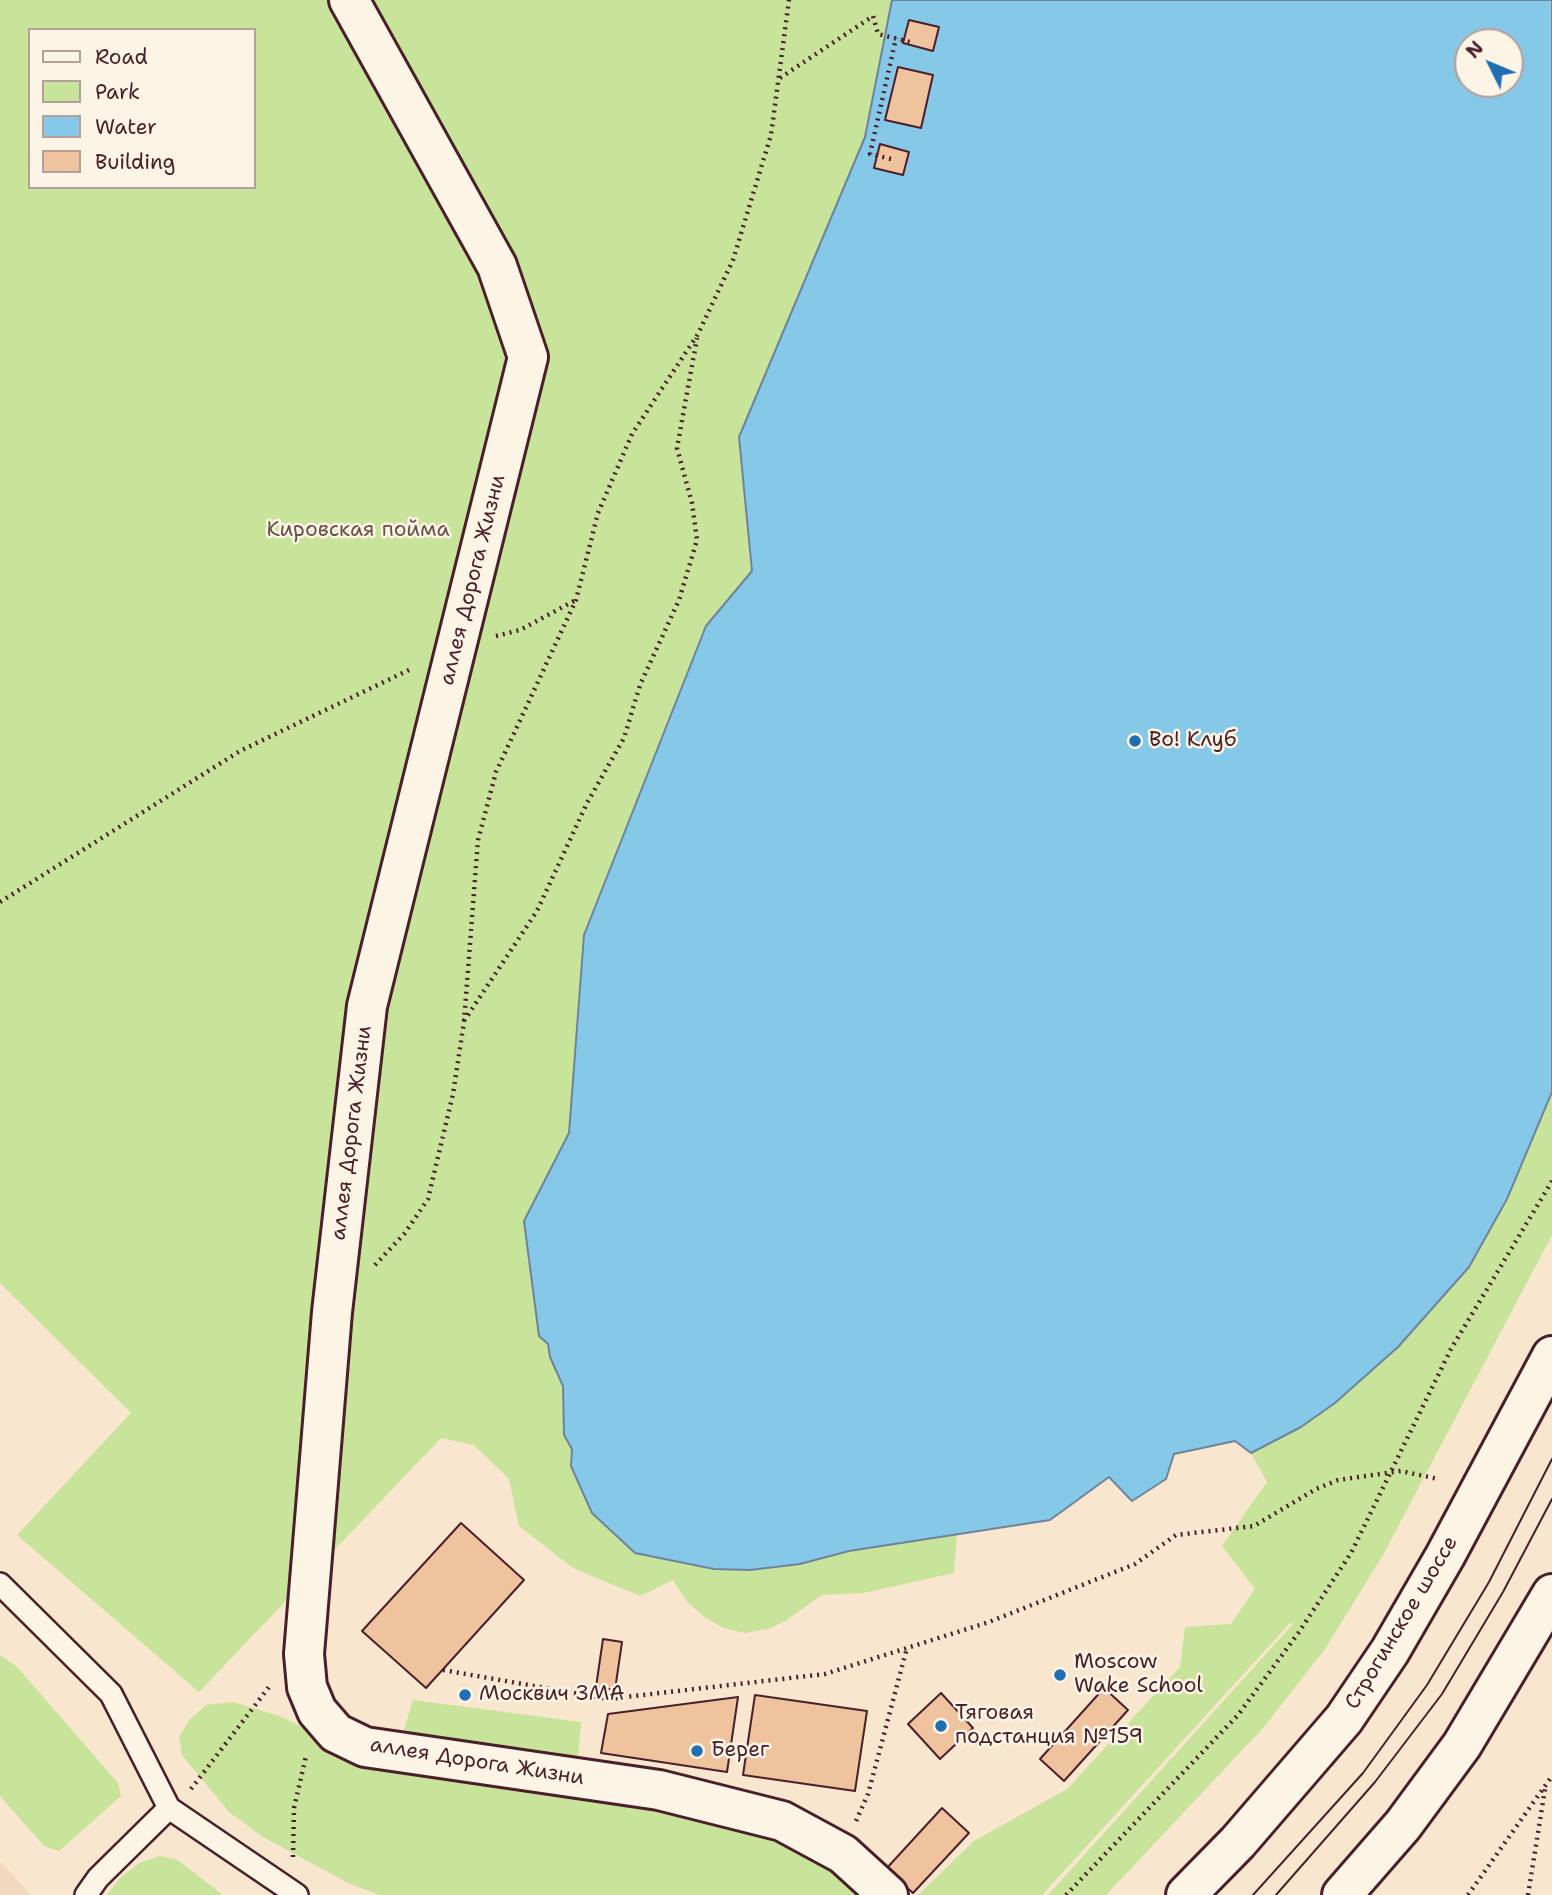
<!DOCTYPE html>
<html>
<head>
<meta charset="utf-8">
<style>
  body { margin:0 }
  #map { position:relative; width:1552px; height:1895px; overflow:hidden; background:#f8e6cf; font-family:"Shantell Sans",sans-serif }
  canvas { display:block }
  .legend { position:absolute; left:28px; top:28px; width:228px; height:161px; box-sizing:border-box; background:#fcf5e5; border:2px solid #b59f9b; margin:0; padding:9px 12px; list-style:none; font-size:21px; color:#4a1f2b }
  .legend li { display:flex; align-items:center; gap:14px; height:35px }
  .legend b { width:35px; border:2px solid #b59f9b }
  .north { position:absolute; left:1454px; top:28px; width:70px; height:70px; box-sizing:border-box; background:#fcf5e5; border:2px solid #b59f9b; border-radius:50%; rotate:313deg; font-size:19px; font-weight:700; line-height:28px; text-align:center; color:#4a1f2b }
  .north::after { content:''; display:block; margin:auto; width:24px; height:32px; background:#1f6fb2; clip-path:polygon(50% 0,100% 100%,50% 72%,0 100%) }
</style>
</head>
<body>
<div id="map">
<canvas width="1552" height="1895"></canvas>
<ul class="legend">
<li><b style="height:9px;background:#fcf5e5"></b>Road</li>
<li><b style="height:19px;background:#c8e39a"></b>Park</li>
<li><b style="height:19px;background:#86c8e7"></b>Water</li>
<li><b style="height:19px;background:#eec39d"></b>Building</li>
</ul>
<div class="north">N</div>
</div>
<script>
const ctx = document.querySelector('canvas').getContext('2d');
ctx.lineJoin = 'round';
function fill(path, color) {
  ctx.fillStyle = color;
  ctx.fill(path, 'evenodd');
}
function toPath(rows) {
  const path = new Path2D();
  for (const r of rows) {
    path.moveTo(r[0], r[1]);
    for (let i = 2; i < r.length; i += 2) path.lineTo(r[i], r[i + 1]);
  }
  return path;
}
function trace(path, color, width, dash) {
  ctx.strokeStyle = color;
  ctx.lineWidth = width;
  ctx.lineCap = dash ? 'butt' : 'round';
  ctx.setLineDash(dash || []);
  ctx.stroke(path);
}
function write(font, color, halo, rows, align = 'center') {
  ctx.font = font + ' "Shantell Sans",sans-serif';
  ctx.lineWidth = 5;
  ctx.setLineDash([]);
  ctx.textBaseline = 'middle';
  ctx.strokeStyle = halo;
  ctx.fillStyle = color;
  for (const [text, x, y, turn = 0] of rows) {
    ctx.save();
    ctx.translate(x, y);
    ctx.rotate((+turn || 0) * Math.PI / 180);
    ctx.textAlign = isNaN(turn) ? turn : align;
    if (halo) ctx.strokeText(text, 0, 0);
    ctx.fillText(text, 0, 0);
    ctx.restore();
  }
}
const built = toPath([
  [0,1861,31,1895,0,1895]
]);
const green = toPath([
  [0,0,892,0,865,137,739,437,752,571,706,626,585,935,569,1133,524,1221,550,1357,563,1386,564,1435,572,1449,571,1466,665,1558,696,1566,750,1570,800,1564,849,1551,873,1548,1366,0,1552,0,1552,1235,1383,1555,1325,1649,1264,1727,1106,1895,1048,1895,1293,1624,1291,1622,1042,1895,918,1895,974,1841,1067,1789,1180,1667,1185,1627,1231,1624,1255,1589,1222,1546,1267,1482,1251,1453,1235,1441,1174,1454,1166,1479,1132,1501,1109,1477,1050,1520,957,1533,954,1573,864,1593,822,1595,785,1621,768,1629,745,1633,724,1628,707,1619,687,1602,673,1580,640,1596,573,1568,519,1526,509,1479,474,1445,441,1438,199,1692,17,1535,131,1413,0,1283],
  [30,30,254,30,254,187,30,187],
  [1468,42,1510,42,1510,84,1468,84],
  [0,1655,17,1667,118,1783,121,1796,59,1851,44,1846,0,1796],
  [413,1700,581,1722,578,1758,403,1733],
  [233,1702,280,1716,359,1756,661,1800,772,1834,828,1865,858,1892,855,1895,380,1895,348,1883,263,1837,229,1812,182,1755,179,1737,189,1720,206,1705],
  [160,1856,176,1859,223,1895,107,1895,119,1879,139,1863]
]);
const water = toPath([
  [892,0,1552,0,1552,1092,1507,1199,1469,1267,1398,1347,1335,1403,1301,1427,1251,1453,1235,1441,1174,1454,1166,1479,1132,1501,1109,1477,1050,1520,849,1551,800,1564,750,1570,714,1569,635,1553,592,1513,571,1466,572,1449,564,1435,563,1386,550,1357,548,1344,539,1336,524,1221,569,1133,584,935,706,626,752,571,739,437,865,137,892,0],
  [1468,42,1510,42,1510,84,1468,84,1468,42]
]);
const building = toPath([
  [909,20,939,27,933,51,903,43,909,20],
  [898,67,933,75,921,128,885,120,898,67],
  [880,144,909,152,903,175,874,168,880,144],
  [461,1523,524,1580,426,1688,362,1631,461,1523],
  [603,1639,622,1642,615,1690,596,1687,603,1639],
  [1104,1688,1128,1710,1064,1781,1040,1759,1104,1688],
  [941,1693,973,1728,940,1759,908,1724,941,1693],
  [755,1695,867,1711,855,1791,743,1775,755,1695],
  [738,1697,727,1772,601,1753,608,1714,738,1697],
  [942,1808,969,1833,913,1893,886,1869,942,1808]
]);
const path = toPath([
  [780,78,873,16,878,34,914,43],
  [891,159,870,154,896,38],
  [496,636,520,630,574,601],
  [0,902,240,751,413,668],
  [464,1021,537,911,587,803,624,738,640,685,679,600,697,540,692,503,677,448,697,338],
  [375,1265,405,1233,428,1199,453,1094,464,1022,478,840,496,772,576,600,598,513,632,434,698,334,733,260,771,135,789,0],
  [443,1670,608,1699,825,1674,989,1622,1135,1564,1176,1535,1254,1526,1316,1489,1338,1480,1401,1471,1438,1479],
  [191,1789,269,1687],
  [856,1821,868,1794,907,1648],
  [293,1857,294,1808,306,1756],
  [1066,1895,1238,1715,1299,1632,1351,1553,1451,1349,1552,1181],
  [1468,1895,1552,1776],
  [1528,1895,1545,1789]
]);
const lane = toPath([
  [0,1584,111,1694,169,1808,297,1895],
  [86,1895,98,1878,169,1808]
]);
const street = toPath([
  [349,0,497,266,528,357,367,1006,332,1312,304,1654,307,1687,317,1711,336,1733,365,1747,659,1790,782,1821,843,1854,888,1895]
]);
const secondary = toPath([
  [1186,1895,1238,1842,1344,1719,1390,1651,1445,1556,1552,1356],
  [1342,1895,1403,1825,1462,1745,1552,1594]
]);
const tram = toPath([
  [1253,1895,1363,1773,1427,1685,1489,1582,1552,1459],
  [1276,1895,1375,1782,1442,1694,1503,1592,1552,1499]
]);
const markers = [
  [1135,741,7,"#1f6fb2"],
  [1060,1675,7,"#1f6fb2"],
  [465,1695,7,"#1f6fb2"],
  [941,1726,7,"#1f6fb2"],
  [697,1751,7,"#1f6fb2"]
];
const parkNames = [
  ["Кировская пойма",358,531]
];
const streetNames = [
  ["аллея Дорога Жизни",473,580,-76],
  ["аллея Дорога Жизни",352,1133,-83],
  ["Строгинское шоссе",1402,1623,-59],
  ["аллея Дорога Жизни",477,1762,9]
];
const poiNames = [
  ["Во! Клуб",1149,741],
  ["Moscow",1074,1663],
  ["Wake School",1074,1687],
  ["Москвич ЗМА",479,1695],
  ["Тяговая",955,1714],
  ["подстанция №159",955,1738],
  ["Берег",711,1751]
];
fill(built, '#f2d8bd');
fill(green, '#c8e39a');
fill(water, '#86c8e7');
trace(water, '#6e849c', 2);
fill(building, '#eec39d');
trace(building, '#4a1f2b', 2);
trace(lane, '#4a1f2b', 26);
trace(street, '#4a1f2b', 44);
trace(secondary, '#4a1f2b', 44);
trace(path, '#4a1f2b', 4.5, [2, 5]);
trace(lane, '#fcf5e5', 21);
trace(street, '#fcf5e5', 38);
trace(secondary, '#fcf5e5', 38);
trace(tram, '#4a1f2b', 2);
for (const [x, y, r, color] of markers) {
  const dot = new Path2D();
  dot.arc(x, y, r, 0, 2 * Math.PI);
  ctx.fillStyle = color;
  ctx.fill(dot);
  trace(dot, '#fcf5e5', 2.5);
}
write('21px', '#6a5047', '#fcf5e5', parkNames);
write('21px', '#4a1f2b', '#fcf5e5', streetNames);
write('21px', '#4a1f2b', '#fcf5e5', poiNames, 'left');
</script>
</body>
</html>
